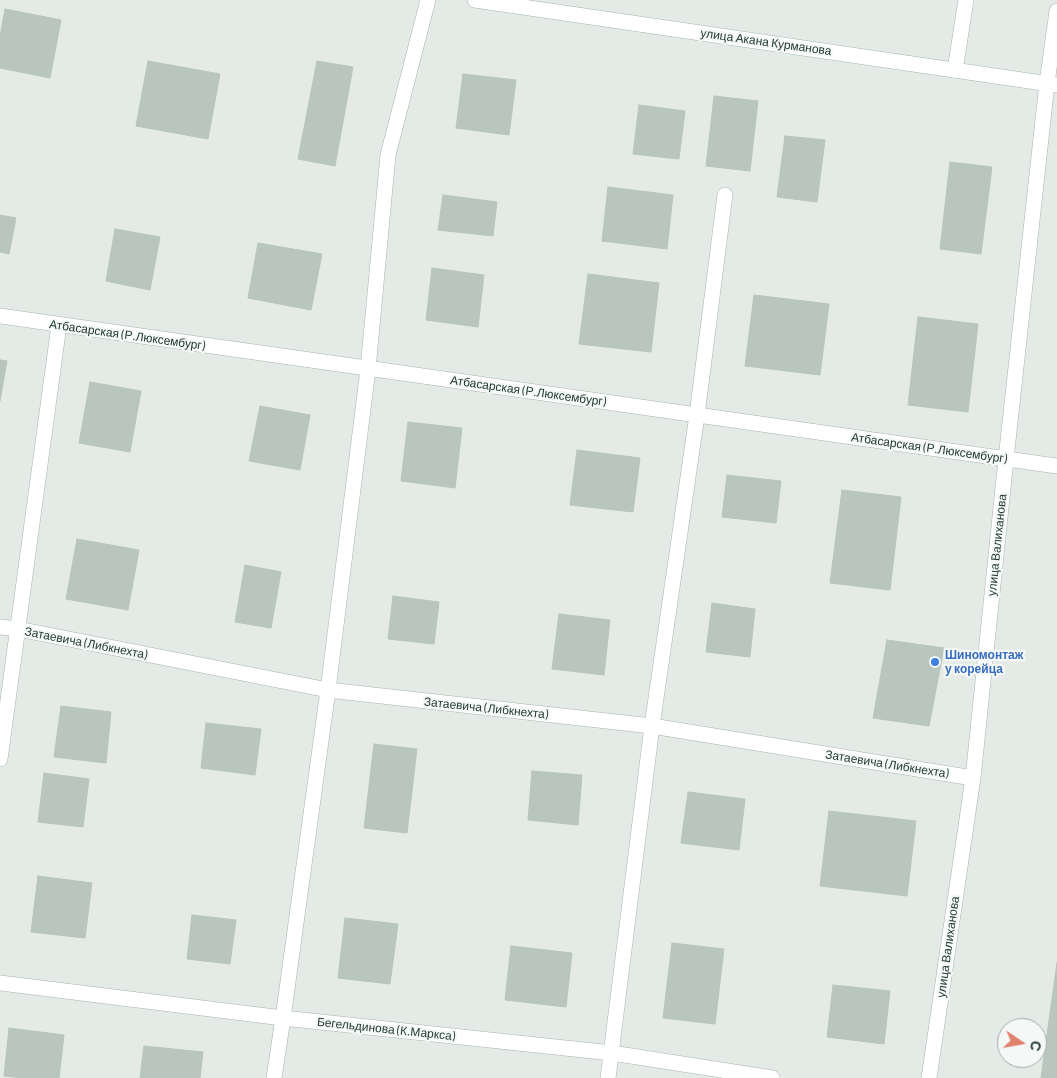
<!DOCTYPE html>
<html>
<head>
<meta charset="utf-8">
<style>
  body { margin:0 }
  #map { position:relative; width:1057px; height:1078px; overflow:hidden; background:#e4ebe7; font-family:Barlow,sans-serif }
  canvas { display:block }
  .north { position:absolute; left:997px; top:1018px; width:50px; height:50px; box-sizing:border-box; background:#f4f8f6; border:1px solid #a1aca8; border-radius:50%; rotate:102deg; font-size:14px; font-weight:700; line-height:20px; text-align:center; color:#253b34 }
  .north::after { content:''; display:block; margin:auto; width:18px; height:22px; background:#e1826c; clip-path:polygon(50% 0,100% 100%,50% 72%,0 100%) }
</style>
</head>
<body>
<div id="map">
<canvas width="1057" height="1078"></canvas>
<div class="north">С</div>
</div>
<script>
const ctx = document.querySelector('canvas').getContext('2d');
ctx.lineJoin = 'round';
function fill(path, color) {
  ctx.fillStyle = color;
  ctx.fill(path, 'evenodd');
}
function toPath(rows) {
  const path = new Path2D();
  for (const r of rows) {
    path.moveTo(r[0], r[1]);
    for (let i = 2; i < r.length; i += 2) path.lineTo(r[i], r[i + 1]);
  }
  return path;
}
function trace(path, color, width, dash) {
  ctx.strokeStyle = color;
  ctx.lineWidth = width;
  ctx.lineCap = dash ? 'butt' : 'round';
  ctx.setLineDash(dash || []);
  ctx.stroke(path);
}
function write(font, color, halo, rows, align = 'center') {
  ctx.font = font + ' Barlow,sans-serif';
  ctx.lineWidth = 4.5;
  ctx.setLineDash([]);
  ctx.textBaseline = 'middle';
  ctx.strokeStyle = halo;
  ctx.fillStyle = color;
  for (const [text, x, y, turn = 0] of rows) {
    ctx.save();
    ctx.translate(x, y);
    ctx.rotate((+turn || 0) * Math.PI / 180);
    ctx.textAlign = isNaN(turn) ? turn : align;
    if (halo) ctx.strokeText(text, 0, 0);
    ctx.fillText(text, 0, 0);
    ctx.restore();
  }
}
const building = toPath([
  [5,9,61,20,50,78,0,68,0,37,5,9],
  [148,61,220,74,208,139,136,126,148,61],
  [317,61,353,67,335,166,298,159,317,61],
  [463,74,516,80,509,135,456,128,463,74],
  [714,96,758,101,750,171,706,166,714,96],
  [639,105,685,111,679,159,633,154,639,105],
  [785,136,825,140,817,202,777,197,785,136],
  [950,162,992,167,981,254,940,249,950,162],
  [608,187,673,195,667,249,602,241,608,187],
  [443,195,497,202,493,236,438,230,443,195],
  [0,215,16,218,9,254,0,252,0,215],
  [115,229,160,237,150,290,106,281,115,229],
  [258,243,322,254,311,310,248,298,258,243],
  [432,268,484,275,478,327,426,320,432,268],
  [588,274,659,283,651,352,579,344,588,274],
  [754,295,829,304,820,375,745,366,754,295],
  [918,317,978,324,968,412,908,405,918,317],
  [0,360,7,361,0,401,0,360],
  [90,382,141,391,130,452,79,443,90,382],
  [260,406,310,415,300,470,249,461,260,406],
  [408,422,462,428,455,488,401,481,408,422],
  [577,450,640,458,633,512,570,505,577,450],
  [727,475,781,481,776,523,722,517,727,475],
  [842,490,901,497,890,590,830,583,842,490],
  [77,539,139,550,128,610,66,599,77,539],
  [245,565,281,572,271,628,235,622,245,565],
  [393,596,439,602,434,644,388,639,393,596],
  [712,603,755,609,750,657,706,652,712,603],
  [559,614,610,620,604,675,552,669,559,614],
  [887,640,944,648,929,726,873,718,887,640],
  [61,706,111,712,106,763,54,757,61,706],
  [206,723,261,729,255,775,201,768,206,723],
  [374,744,417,749,407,833,364,828,374,744],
  [532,771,582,775,578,825,528,820,532,771],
  [44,773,89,779,83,827,38,822,44,773],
  [688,792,745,799,739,850,681,843,688,792],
  [829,811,916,821,907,896,820,886,829,811],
  [38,876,92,883,85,938,31,932,38,876],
  [192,915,236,920,230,964,187,959,192,915],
  [345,918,398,924,390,984,338,978,345,918],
  [672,943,724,949,715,1024,663,1018,672,943],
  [511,946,572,953,566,1007,505,1000,511,946],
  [1057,963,1057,1078,1041,1078,1057,963],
  [833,985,890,991,884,1044,827,1037,833,985],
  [9,1028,64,1035,59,1078,23,1078,4,1076,9,1028],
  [144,1046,203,1052,200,1078,140,1078,144,1046]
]);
const service = toPath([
  [955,70,966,0]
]);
const minor = toPath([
  [0,316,1057,466],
  [0,627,18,629,328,690,652,726,973,778],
  [0,759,59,325],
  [0,983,283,1018,612,1053,772,1078],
  [274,1078,283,1018,328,690,368,369,388,155,428,0],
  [608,1078,652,726,697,415,725,195],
  [929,1078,973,778,1006,459,1047,83,1057,11]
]);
const secondary = toPath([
  [475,0,1057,85]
]);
const markers = [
  [935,662,5,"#3f7fe0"]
];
const streetNames = [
  ["улица Акана Курманова",766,42,8],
  ["Атбасарская (Р.Люксембург)",127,335,8],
  ["Атбасарская (Р.Люксембург)",528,391,8],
  ["Атбасарская (Р.Люксембург)",929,448,8],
  ["улица Валиханова",997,545,-84],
  ["Затаевича (Либкнехта)",86,643,11],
  ["Затаевича (Либкнехта)",486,708,6],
  ["Затаевича (Либкнехта)",887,764,9],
  ["улица Валиханова",948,947,-82],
  ["Бегельдинова (К.Маркса)",386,1029,6]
];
const shopNames = [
  ["Шиномонтаж",945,655],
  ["у корейца",945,669]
];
fill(building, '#b9c6c0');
trace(building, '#b7c4be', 1);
trace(service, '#a7b3ae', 16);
trace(minor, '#a7b3ae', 16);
trace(secondary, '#a3b6ae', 16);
trace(service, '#fff', 15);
trace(minor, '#fff', 15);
trace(secondary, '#fff', 15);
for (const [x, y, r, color] of markers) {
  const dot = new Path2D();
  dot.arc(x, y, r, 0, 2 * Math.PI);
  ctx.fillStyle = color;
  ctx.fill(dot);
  trace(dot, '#f4f8f6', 2);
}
write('12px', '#253b34', '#f4f8f6', streetNames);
write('bold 12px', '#366cbe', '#f4f8f6', shopNames, 'left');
</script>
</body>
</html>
